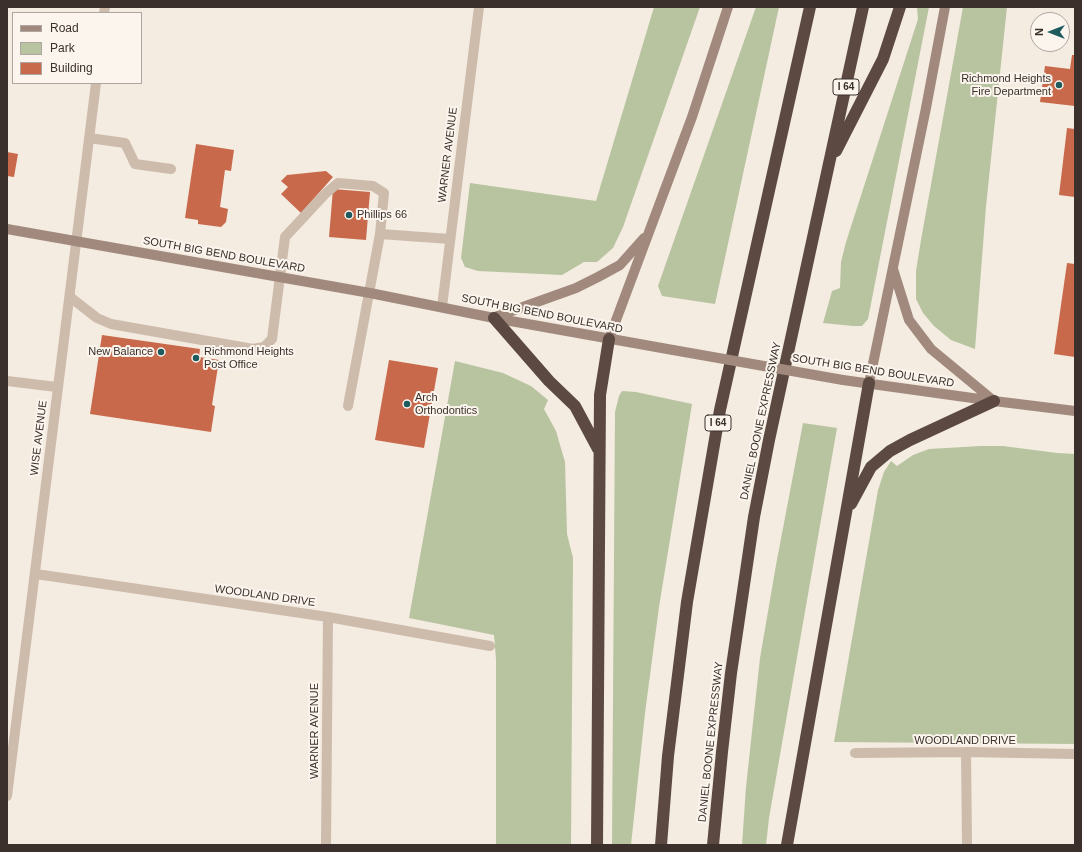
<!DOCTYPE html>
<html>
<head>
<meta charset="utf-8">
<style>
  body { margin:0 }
  #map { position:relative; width:1082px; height:852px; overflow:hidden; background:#f4ebe1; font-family:Helvetica,sans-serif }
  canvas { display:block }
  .frame { position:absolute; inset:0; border:8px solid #3b302b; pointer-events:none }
  .legend { position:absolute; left:12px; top:12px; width:130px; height:72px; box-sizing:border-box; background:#fbf5ee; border:1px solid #aea6a0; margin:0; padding:5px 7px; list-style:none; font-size:12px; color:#3b302b }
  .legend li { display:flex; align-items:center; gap:8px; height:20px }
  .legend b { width:20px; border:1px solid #aea6a0 }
  .north { position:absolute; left:1030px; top:12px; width:40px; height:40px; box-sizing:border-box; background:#fbf5ee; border:1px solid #aea6a0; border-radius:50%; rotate:270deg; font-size:11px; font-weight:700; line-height:16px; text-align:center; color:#3b302b }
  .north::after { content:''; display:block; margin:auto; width:14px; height:18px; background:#1f5a5e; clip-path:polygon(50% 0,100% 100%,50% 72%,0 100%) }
</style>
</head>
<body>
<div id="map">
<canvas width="1082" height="852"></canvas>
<div class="frame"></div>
<ul class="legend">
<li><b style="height:5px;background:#a18a7d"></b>Road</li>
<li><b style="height:11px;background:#b8c4a0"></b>Park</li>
<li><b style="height:11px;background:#c8694b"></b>Building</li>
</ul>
<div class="north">N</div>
</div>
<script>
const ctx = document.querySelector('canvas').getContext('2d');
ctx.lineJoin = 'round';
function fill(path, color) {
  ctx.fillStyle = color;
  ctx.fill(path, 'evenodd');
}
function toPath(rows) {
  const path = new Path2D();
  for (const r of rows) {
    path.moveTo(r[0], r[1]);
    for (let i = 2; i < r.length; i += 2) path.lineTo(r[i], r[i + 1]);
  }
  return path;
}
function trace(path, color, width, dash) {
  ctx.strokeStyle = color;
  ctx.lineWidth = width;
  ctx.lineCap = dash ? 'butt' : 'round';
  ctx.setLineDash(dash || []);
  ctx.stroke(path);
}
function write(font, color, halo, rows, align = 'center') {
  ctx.font = font + ' Helvetica,sans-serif';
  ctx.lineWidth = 4;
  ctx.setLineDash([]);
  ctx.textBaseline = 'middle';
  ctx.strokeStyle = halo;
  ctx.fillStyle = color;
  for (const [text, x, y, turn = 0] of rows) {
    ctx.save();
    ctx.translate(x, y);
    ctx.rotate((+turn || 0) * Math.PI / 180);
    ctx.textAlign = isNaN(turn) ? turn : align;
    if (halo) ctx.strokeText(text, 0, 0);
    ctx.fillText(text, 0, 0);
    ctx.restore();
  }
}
const green = toPath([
  [654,7,700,7,623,227,613,248,597,262,584,262,562,275,478,271,465,267,461,258,470,183,596,201],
  [756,7,779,7,715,304,662,296,658,286],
  [917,7,929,7,868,319,862,326,853,326,823,323,832,291,840,288,841,262,846,242,918,19],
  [963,7,1007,7,986,206,975,349,951,340,934,326,923,313,916,299,916,271,921,240],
  [455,361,503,373,531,386,548,400,544,409,556,431,565,462,567,534,573,558,571,845,496,845,496,659,494,635,409,618],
  [622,391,636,392,692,404,659,607,645,713,631,845,612,845,615,412,619,396],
  [803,423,837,428,769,818,766,845,742,845,746,787,760,658,776,565],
  [981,446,1003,446,1057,453,1075,454,1075,744,834,742,878,490,884,472,891,461,897,466,913,455,929,449]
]);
const building = toPath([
  [1072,55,1075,55,1075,106,1040,102,1045,66,1070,69],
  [1067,128,1075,129,1075,197,1059,195],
  [196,144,234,150,231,171,225,170,220,207,228,209,226,222,221,227,198,224,198,220,185,218],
  [7,152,18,154,14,177,7,176],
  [326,171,333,177,301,213,281,194,288,187,281,181,287,175],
  [333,189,370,192,366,240,329,237],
  [1067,263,1075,264,1075,357,1054,354],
  [102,335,200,349,199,357,219,360,212,405,215,406,211,432,90,414],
  [389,360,438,368,424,448,375,440]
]);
const service = toPath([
  [89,138,125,143,135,164,171,169],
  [380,234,450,239],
  [70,297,97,318,111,324,253,349,264,347,272,339,285,237,325,194,338,183,373,186,384,193,380,234,348,406],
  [7,381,57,387]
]);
const minor = toPath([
  [104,13,105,7],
  [442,307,479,7],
  [36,574,328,617,490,646],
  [966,752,967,845],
  [855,753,966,752,1075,754],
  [7,796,96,83],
  [326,845,328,617]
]);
const secondary = toPath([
  [7,229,370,293,494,318,673,350],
  [893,269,909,320,931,349,994,401],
  [495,317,576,288,598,277,620,265,644,238],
  [609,339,692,117,728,7],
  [843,380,994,401,1075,411],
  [869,383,926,108,945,7]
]);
const motorway = toPath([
  [836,151,883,59,900,7],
  [494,318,549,381,575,406,598,449],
  [851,504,871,467,890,451,910,440,994,401],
  [597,845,600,395,609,339],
  [661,845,668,756,687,602,720,410,810,7],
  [713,845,722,752,731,673,754,517,769,440,863,7],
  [787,845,869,383]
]);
const secondaryBridge = toPath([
  [673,350,843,380]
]);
const markers = [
  [1059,85,4,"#1f5a5e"],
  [349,215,4,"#1f5a5e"],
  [161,352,4,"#1f5a5e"],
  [196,358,4,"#1f5a5e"],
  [407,404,4,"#1f5a5e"]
];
const shields = [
  [846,87,26],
  [718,423,26]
];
const shieldNames = [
  ["I 64",846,87],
  ["I 64",718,423]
];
const poiNames = [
  ["Richmond Heights",1051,79,"right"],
  ["Fire Department",1051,92,"right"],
  ["Phillips 66",357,215],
  ["New Balance",153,352,"right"],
  ["Richmond Heights",204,352],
  ["Post Office",204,365],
  ["Arch",415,398],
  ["Orthodontics",415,411]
];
const streetNames = [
  ["WARNER AVENUE",448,155,-83],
  ["SOUTH BIG BEND BOULEVARD",224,255,10],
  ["SOUTH BIG BEND BOULEVARD",542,314,11],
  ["SOUTH BIG BEND BOULEVARD",873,371,9],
  ["DANIEL BOONE EXPRESSWAY",761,421,-78],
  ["WISE AVENUE",39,438,-83],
  ["WOODLAND DRIVE",265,596,8],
  ["WARNER AVENUE",315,731,-90],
  ["WOODLAND DRIVE",965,741],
  ["DANIEL BOONE EXPRESSWAY",711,742,-84]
];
fill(green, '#b8c4a0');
fill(building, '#c8694b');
trace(service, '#cdbbac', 10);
trace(minor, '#cdbbac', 10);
trace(secondary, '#a18a7d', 10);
trace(motorway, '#5c4a42', 12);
trace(secondaryBridge, '#a18a7d', 10);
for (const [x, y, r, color] of markers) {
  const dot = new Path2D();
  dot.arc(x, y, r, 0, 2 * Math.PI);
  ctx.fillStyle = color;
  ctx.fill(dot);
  trace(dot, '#fbf5ee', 1.5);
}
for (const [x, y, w] of shields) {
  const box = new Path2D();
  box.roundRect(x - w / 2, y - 8, w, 16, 3);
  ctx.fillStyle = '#fbf5ee';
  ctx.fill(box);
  trace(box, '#3b302b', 1);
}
write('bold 10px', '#3b302b', null, shieldNames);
write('11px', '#3b302b', '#fbf5ee', poiNames, 'left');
write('11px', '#3b302b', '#fbf5ee', streetNames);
</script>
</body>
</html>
